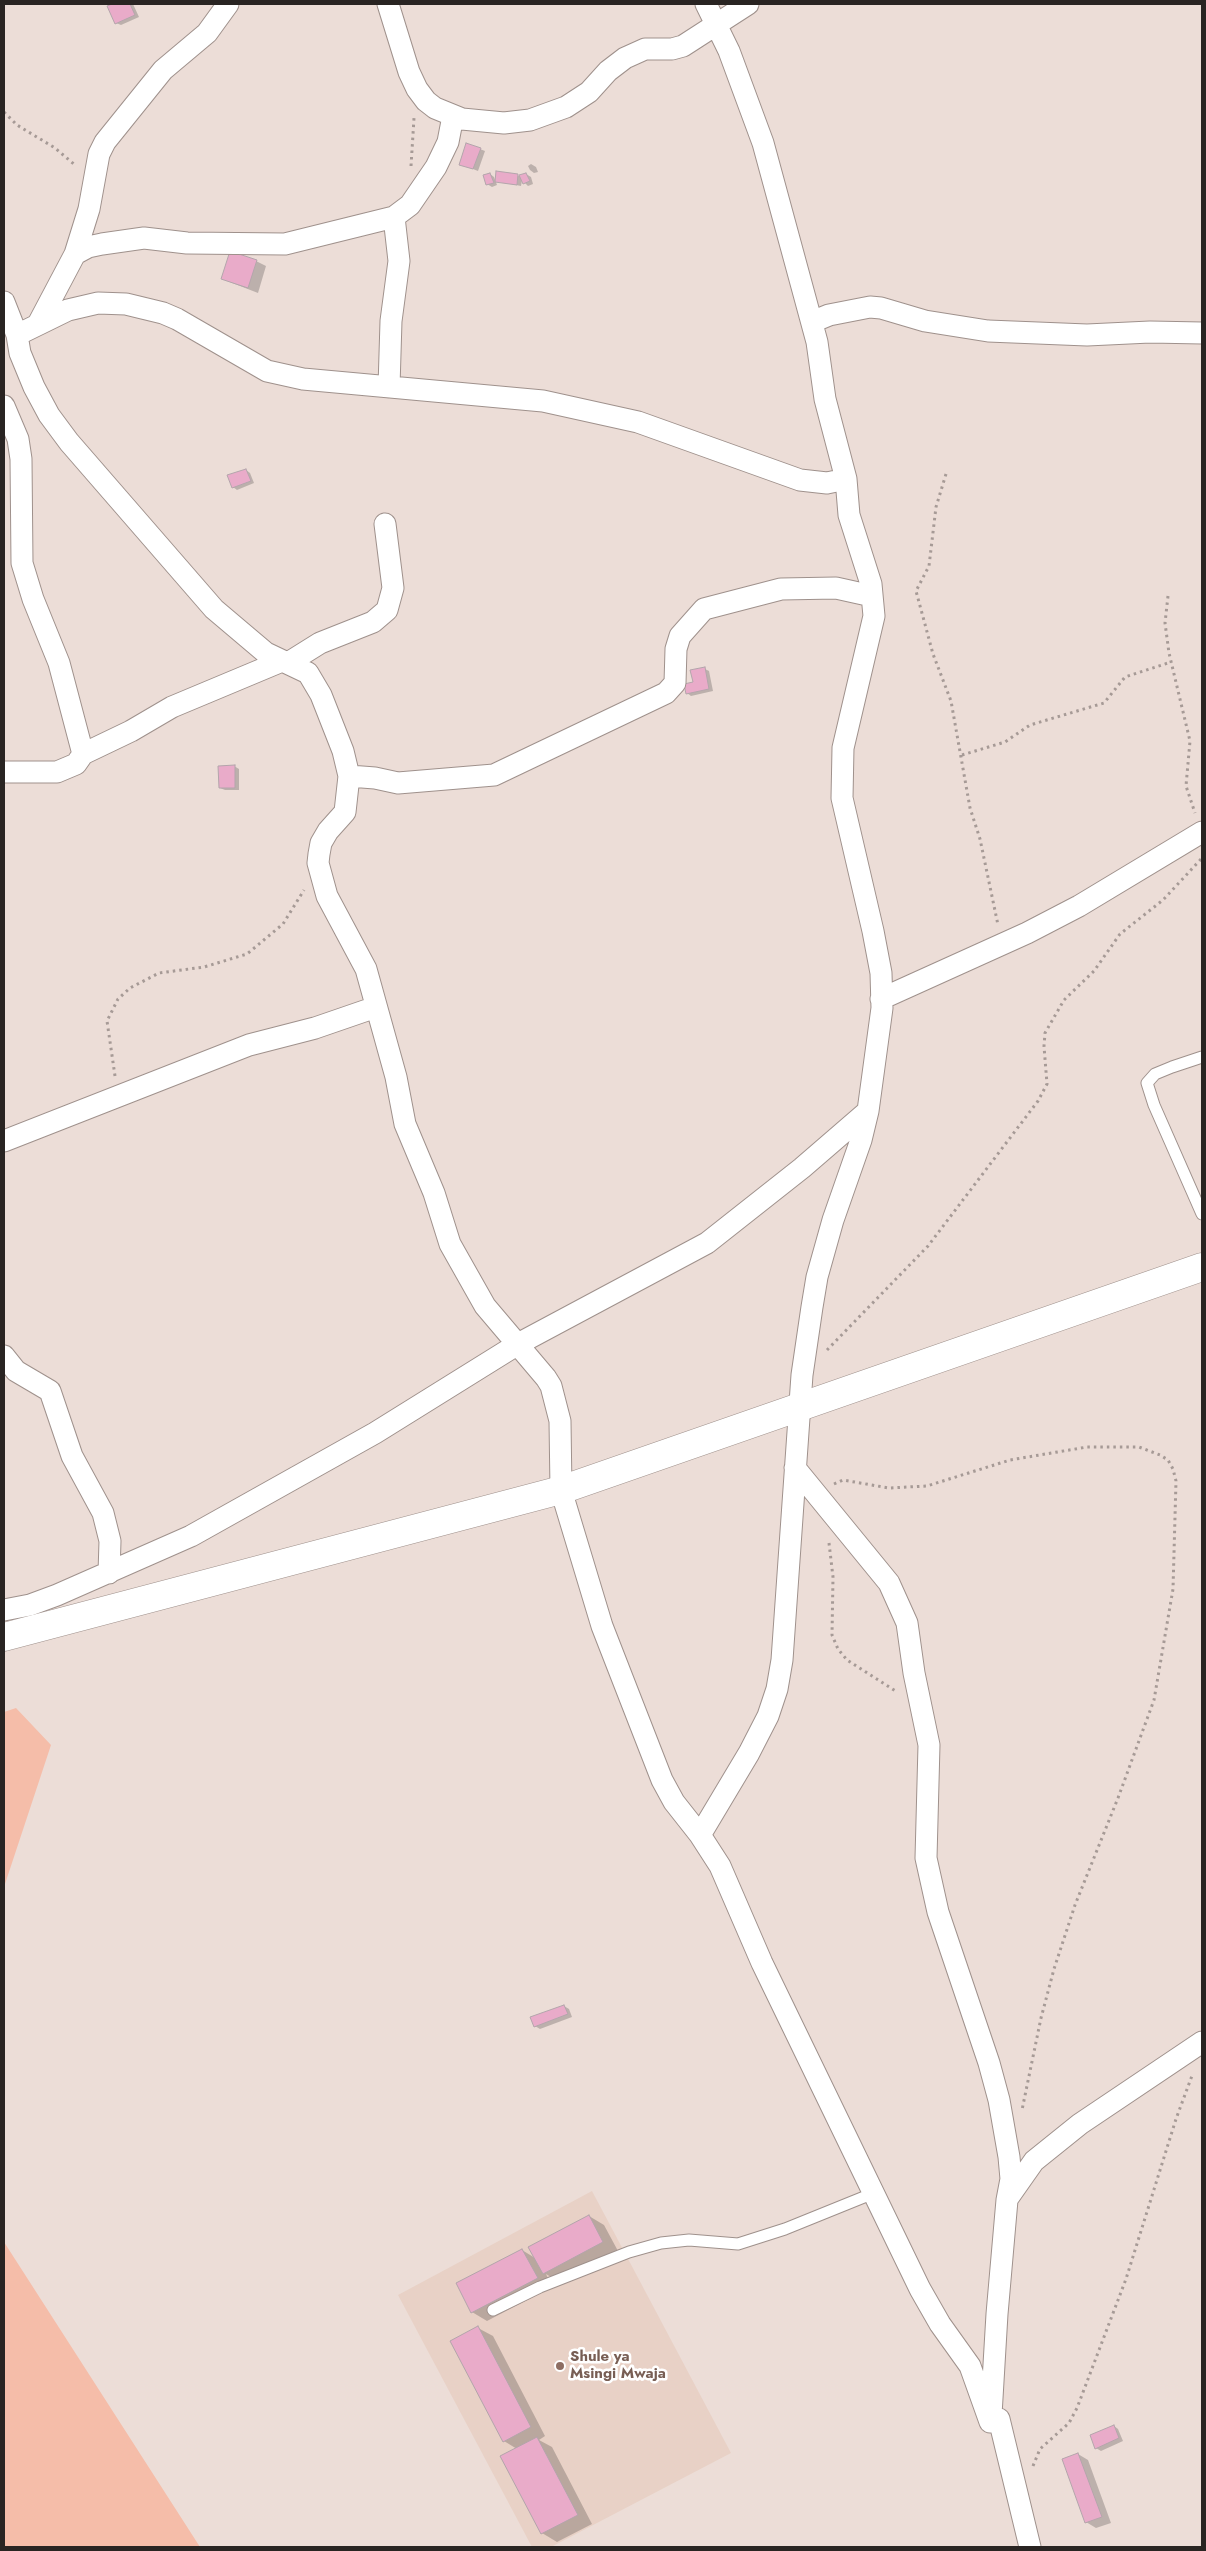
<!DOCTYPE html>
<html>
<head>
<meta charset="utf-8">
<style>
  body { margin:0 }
  #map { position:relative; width:1206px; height:2551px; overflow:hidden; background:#ecddd7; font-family:Jost,sans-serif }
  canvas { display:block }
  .frame { position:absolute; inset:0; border:5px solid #292422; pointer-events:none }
</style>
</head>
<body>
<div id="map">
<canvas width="1206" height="2551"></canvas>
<div class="frame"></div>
</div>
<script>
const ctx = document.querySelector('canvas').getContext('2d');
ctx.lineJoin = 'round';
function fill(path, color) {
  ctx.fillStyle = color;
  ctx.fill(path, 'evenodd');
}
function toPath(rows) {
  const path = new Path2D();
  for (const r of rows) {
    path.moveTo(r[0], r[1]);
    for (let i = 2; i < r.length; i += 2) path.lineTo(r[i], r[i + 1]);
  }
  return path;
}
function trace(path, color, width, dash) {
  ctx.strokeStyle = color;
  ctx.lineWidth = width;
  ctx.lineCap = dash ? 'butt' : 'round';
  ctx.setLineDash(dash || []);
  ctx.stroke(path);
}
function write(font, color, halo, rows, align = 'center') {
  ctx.font = font + ' Jost,sans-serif';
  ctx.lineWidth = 5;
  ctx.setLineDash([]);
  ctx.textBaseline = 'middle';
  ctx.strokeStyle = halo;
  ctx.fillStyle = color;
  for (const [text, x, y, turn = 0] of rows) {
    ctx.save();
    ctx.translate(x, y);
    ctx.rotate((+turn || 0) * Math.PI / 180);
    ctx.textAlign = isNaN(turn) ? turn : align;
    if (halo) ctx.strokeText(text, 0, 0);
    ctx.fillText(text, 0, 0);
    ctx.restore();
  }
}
const education = toPath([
  [592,2191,731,2453,551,2547,532,2547,398,2295]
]);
const green = toPath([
  [16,1708,51,1745,4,1887,4,1712],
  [4,2242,200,2547,4,2547]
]);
const shadow = toPath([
  [115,4,133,4,139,17,121,25,116,23,109,6],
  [480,149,485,151,478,171,460,164],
  [531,164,536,167,538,172,534,173,530,170,528,166],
  [490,174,494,177,497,185,492,187,487,184],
  [526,174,531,177,533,184,528,186,522,180,521,186,496,181],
  [256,261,266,266,258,293,222,279],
  [246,470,250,473,254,483,237,490,233,487],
  [705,669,709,671,713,691,691,696,687,693],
  [234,766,239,769,239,790,225,790,220,788],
  [564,2006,569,2009,572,2017,540,2029,535,2026],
  [589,2216,604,2225,618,2251,559,2282,546,2274,552,2287,487,2321,472,2312,522,2250,535,2258],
  [478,2328,493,2336,545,2436,539,2440,552,2447,592,2524,557,2542,542,2533,517,2449,504,2441],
  [1114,2426,1118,2429,1123,2441,1101,2451,1096,2448],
  [1078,2454,1088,2460,1111,2523,1096,2528,1086,2522]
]);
const building = toPath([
  [112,4,130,4,135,15,115,24,107,6,112,4],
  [466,143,481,148,473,169,459,165,466,143],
  [496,171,518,174,517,185,495,182,496,171],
  [490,173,494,183,486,185,483,175,490,173],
  [526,173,530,181,523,184,519,175,526,173],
  [230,251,257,260,248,288,221,279,230,251],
  [246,469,251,481,232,488,227,475,246,469],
  [705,667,709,689,686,694,684,684,693,682,690,670,705,667],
  [235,765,235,788,219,788,218,766,235,765],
  [564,2005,568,2014,534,2027,530,2017,564,2005],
  [589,2215,603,2242,543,2274,528,2247,589,2215],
  [522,2249,538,2278,471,2313,456,2283,522,2249],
  [478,2326,531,2427,503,2442,450,2341,478,2326],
  [1114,2425,1119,2438,1095,2449,1090,2435,1114,2425],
  [537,2437,578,2515,541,2534,500,2456,537,2437],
  [1078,2453,1102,2517,1085,2523,1062,2459,1078,2453]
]);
const path = toPath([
  [4,112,17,125,55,148,75,165],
  [411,166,414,118],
  [946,474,936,507,929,566,916,591,933,654,951,701,970,808,980,839,998,925],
  [1168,596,1165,623,1169,653,1190,741,1186,786,1195,813],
  [962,755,1005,742,1030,725,1104,703,1125,677,1171,662],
  [115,1076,107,1021,118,999,130,988,159,973,204,967,247,954,283,924,304,890],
  [827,1350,928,1246,1038,1101,1047,1084,1044,1046,1045,1033,1064,1000,1094,971,1120,934,1163,900,1202,858],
  [834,1484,843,1480,889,1488,927,1486,1010,1460,1087,1447,1139,1447,1160,1455,1168,1460,1173,1469,1176,1481,1173,1589,1154,1700,1118,1798,1075,1905,1054,1969,1041,2018,1022,2110],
  [829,1543,833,1577,832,1635,838,1649,847,1660,897,1692],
  [1033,2466,1040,2449,1069,2423,1077,2408,1126,2279,1176,2119,1193,2073]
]);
const service = toPath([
  [1202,1057,1172,1067,1155,1074,1147,1083,1154,1105,1202,1214],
  [493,2310,540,2287,629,2252,661,2243,689,2240,738,2244,785,2229,874,2193]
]);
const minor = toPath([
  [388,4,409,72,417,89,426,101,435,108,462,119,504,123,530,120,566,107,589,92,608,71,625,58,645,49,672,49,683,46,748,4],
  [706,4,729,51,763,143,817,342,825,399,846,479,849,515,871,584,874,616,843,748,842,798,873,931,881,973,882,1008,868,1111,861,1140,833,1220,817,1277,812,1307,802,1375,782,1660,777,1689,768,1716,749,1753,700,1835,720,1866,762,1963,920,2289,940,2324,970,2366,990,2422,999,2419,1030,2547],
  [75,254,88,247,102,244,144,238,187,243,285,244,394,217,410,205,436,167,448,142,453,116],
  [4,302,17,335,20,353,34,387,49,415,69,442,214,609,266,653,308,673,321,695,343,751,349,776,345,812,328,831,321,843,319,854,318,863,327,896,366,969,396,1077,405,1124,434,1193,450,1244,485,1306,546,1378,551,1386,560,1421,561,1490,602,1626,662,1780,674,1802,700,1835],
  [812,322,829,315,870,307,881,308,925,321,988,331,1087,335,1150,332,1202,333],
  [38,324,75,254,89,209,99,154,105,142,163,70,207,33,228,4],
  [17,335,68,310,98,303,126,304,163,313,177,319,267,371,303,379,543,401,638,422,800,480,827,483,846,479],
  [389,387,391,321,399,261,394,217],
  [4,406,18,439,21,459,22,563,33,599,59,663,83,754,76,764,57,772,4,772],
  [288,663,320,643,373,622,387,610,393,588,385,524],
  [83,754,131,731,172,707,282,661],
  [349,776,375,778,398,783,494,775,666,693,675,683,676,649,680,636,704,609,781,589,836,588,872,596],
  [881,999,1027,933,1079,906,1202,832],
  [4,1141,249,1045,315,1028,376,1007],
  [4,1356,16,1371,50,1391,72,1456,103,1513,110,1541,109,1573],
  [795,1468,889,1583,907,1623,914,1673,929,1745,926,1858,938,1912,989,2063,999,2100,1009,2157,1011,2179,1007,2200,997,2314,991,2415],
  [4,1610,30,1605,57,1595,191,1536,375,1433,518,1344,707,1243,802,1168,868,1111],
  [1008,2198,1034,2161,1080,2124,1202,2042]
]);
const secondary = toPath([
  [4,1637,561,1490,1202,1267]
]);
const markers = [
  [560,2366,5,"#8d6e63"]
];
const educationNames = [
  ["Shule ya",570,2357],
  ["Msingi Mwaja",570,2374]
];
fill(education, '#e8d1c6');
fill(green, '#f5bda9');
fill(shadow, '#0003');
fill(building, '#e9abc9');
trace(building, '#b3a5ab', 1);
trace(service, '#9f918c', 13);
trace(minor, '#9f918c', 23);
trace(secondary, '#9f918c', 29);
trace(path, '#a69a96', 3, [2.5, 4]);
trace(service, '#fff', 11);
trace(minor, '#fff', 21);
trace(secondary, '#fff', 28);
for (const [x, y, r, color] of markers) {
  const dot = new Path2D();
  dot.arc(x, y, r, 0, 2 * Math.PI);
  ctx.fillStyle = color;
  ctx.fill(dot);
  trace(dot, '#fff', 2);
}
write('bold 15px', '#785e54', '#fff', educationNames, 'left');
</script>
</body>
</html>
